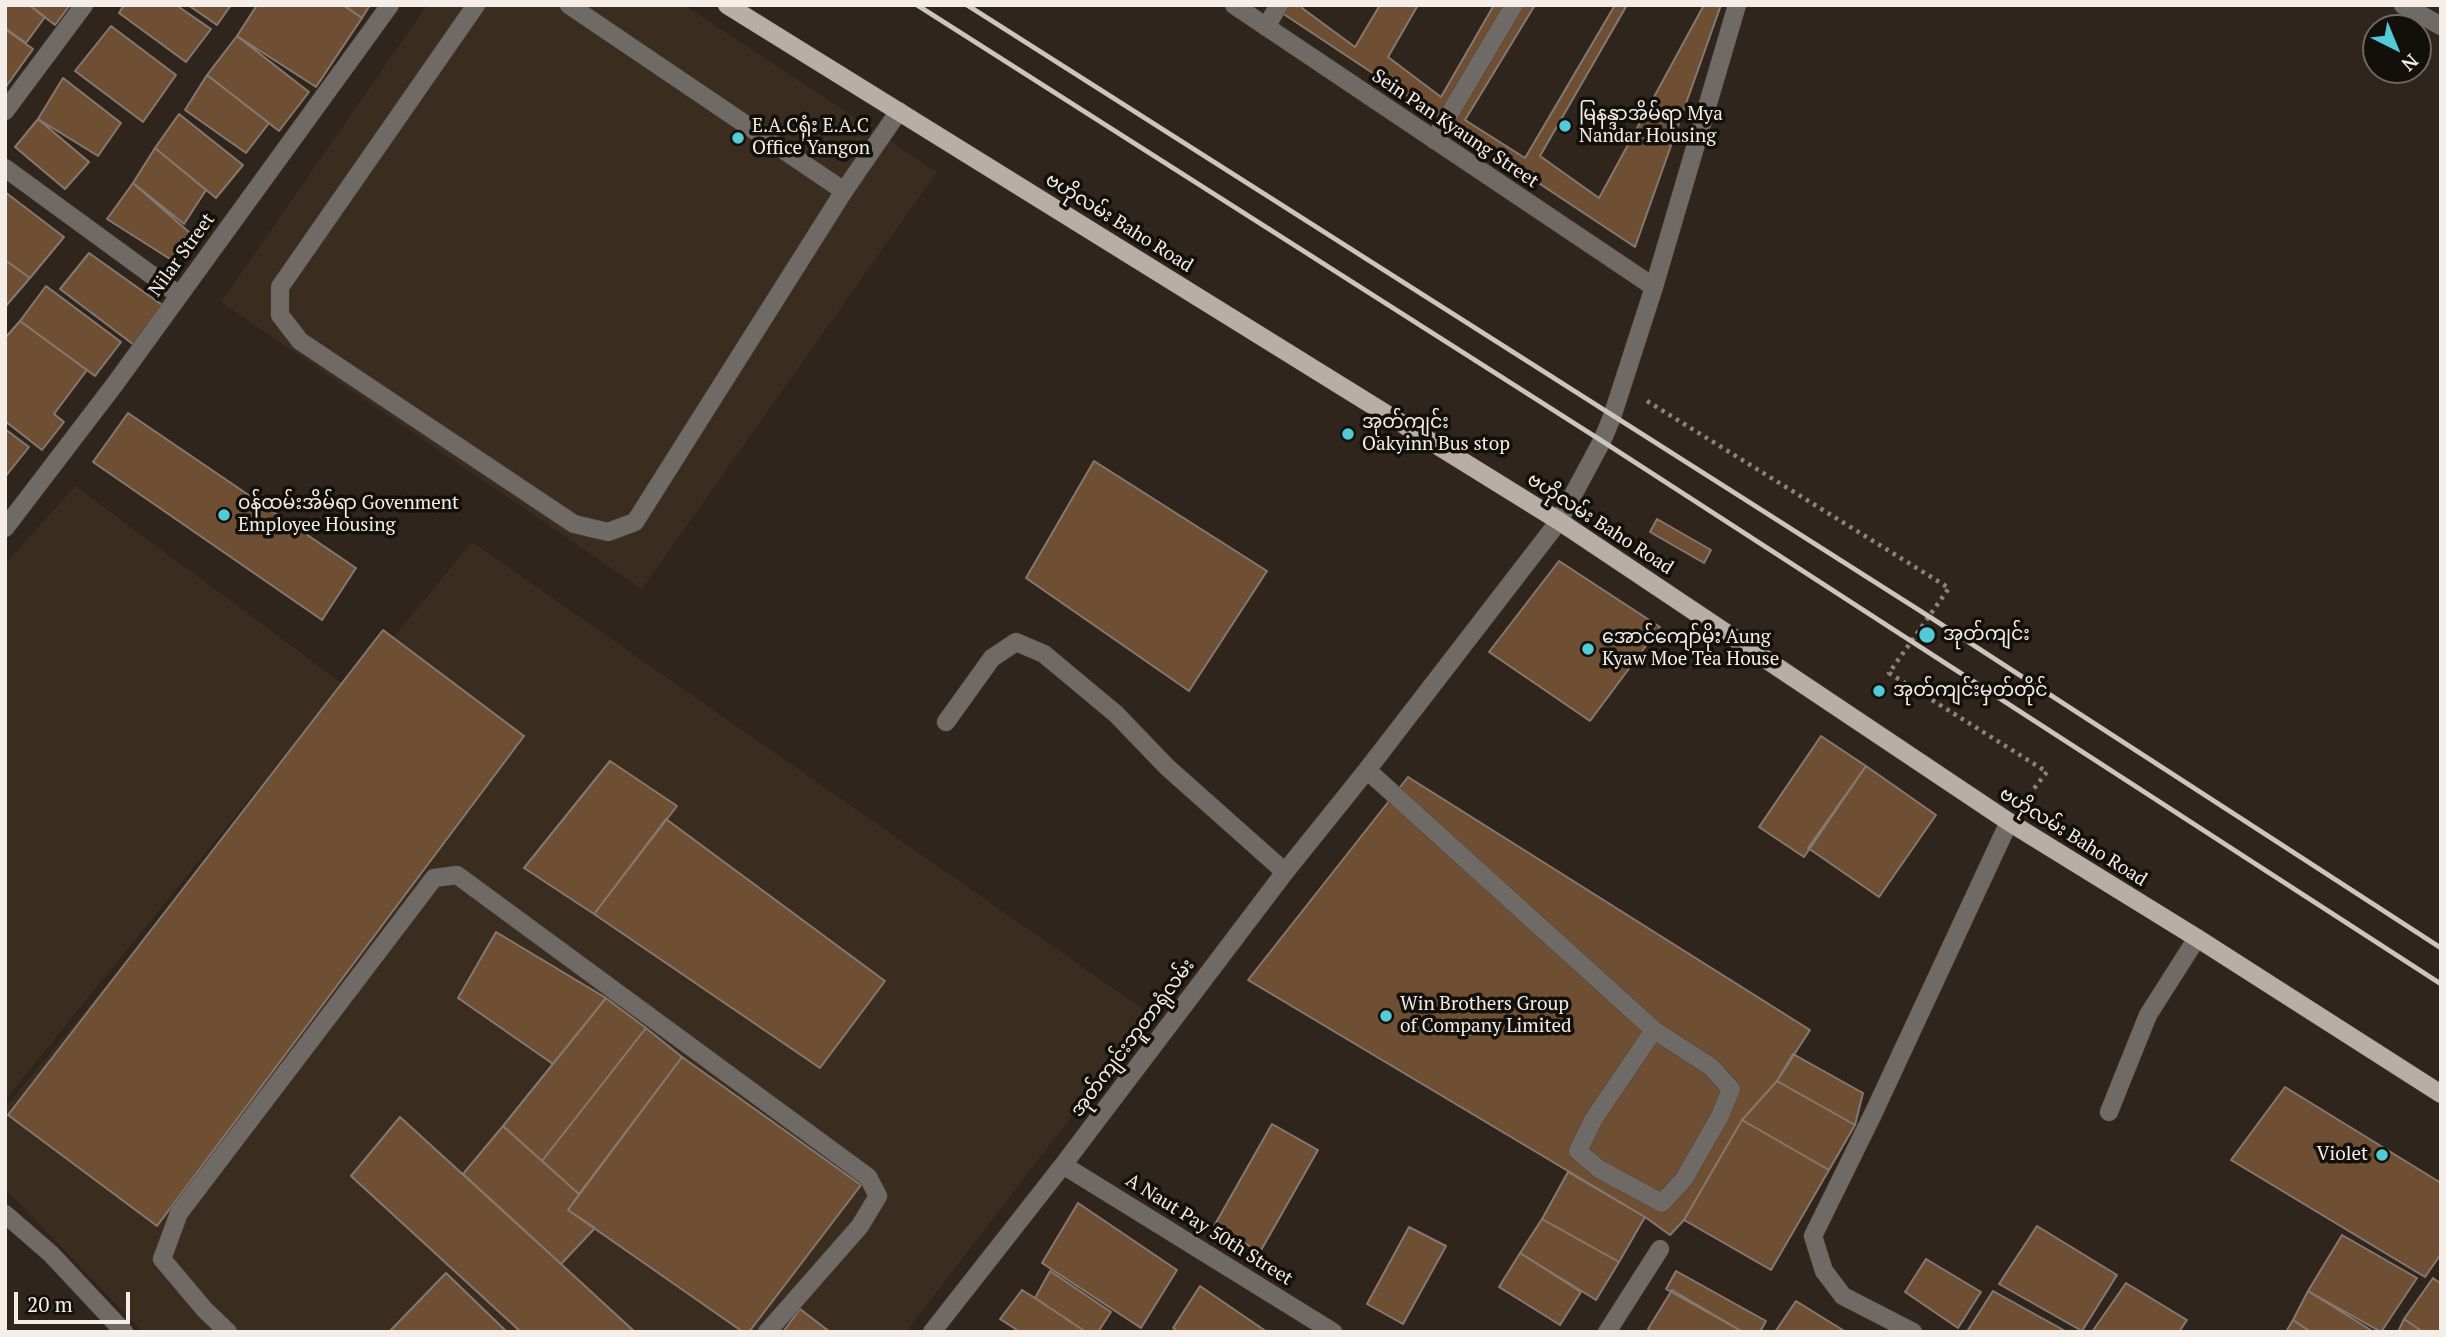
<!DOCTYPE html>
<html>
<head>
<meta charset="utf-8">
<style>
  body { margin:0 }
  #map { position:relative; width:2446px; height:1337px; overflow:hidden; background:#2f251d; font-family:"PT Serif",serif }
  canvas { display:block }
  .frame { position:absolute; inset:0; border:7px solid #f5eee8; pointer-events:none }
  .north { position:absolute; left:2362px; top:14px; width:70px; height:70px; box-sizing:border-box; background:#130f0b; border:2px solid #6d6863; border-radius:50%; rotate:137deg; font-size:19px; font-weight:700; line-height:28px; text-align:center; color:#f5eee8 }
  .north::after { content:''; display:block; margin:auto; width:24px; height:32px; background:#52cbd7; clip-path:polygon(50% 0,100% 100%,50% 72%,0 100%) }
  .scale { position:absolute; left:14px; top:1292px; width:116px; height:32px; box-sizing:border-box; border:4px solid #f5eee8; border-top:0; padding-left:9px; font-size:21px; line-height:24px; white-space:nowrap; color:#f5eee8; -webkit-text-stroke:5px #130f0b; paint-order:stroke }
</style>
</head>
<body>
<div id="map">
<canvas width="2446" height="1337"></canvas>
<div class="frame"></div>
<div class="north">N</div>
<div class="scale">20 m</div>
</div>
<script>
const ctx = document.querySelector('canvas').getContext('2d');
ctx.lineJoin = 'round';
function fill(path, color) {
  ctx.fillStyle = color;
  ctx.fill(path, 'evenodd');
}
function toPath(rows) {
  const path = new Path2D();
  for (const r of rows) {
    path.moveTo(r[0], r[1]);
    for (let i = 2; i < r.length; i += 2) path.lineTo(r[i], r[i + 1]);
  }
  return path;
}
function trace(path, color, width, dash) {
  ctx.strokeStyle = color;
  ctx.lineWidth = width;
  ctx.lineCap = dash ? 'butt' : 'round';
  ctx.setLineDash(dash || []);
  ctx.stroke(path);
}
function write(font, color, halo, rows, align = 'center') {
  ctx.font = font + ' "PT Serif","Noto Sans Myanmar",serif';
  ctx.lineWidth = 7;
  ctx.setLineDash([]);
  ctx.textBaseline = 'middle';
  ctx.strokeStyle = halo;
  ctx.fillStyle = color;
  for (const [text, x, y, turn = 0] of rows) {
    ctx.save();
    ctx.translate(x, y);
    ctx.rotate((+turn || 0) * Math.PI / 180);
    ctx.textAlign = isNaN(turn) ? turn : align;
    if (halo) ctx.strokeText(text, 0, 0);
    ctx.fillText(text, 0, 0);
    ctx.restore();
  }
}
const built = toPath([
  [427,5,684,5,937,172,642,589,221,302],
  [75,486,343,684,5,1100,5,564],
  [472,542,1150,1014,906,1332,143,1332,5,1189,5,1108]
]);
const building = toPath([
  [5,5,29,5,45,17,26,43,5,28,5,5],
  [29,5,70,5,55,25,29,5],
  [124,5,176,5,211,29,186,62,119,13,124,5],
  [188,5,231,5,217,25,188,5],
  [257,5,343,5,362,18,316,87,237,36,257,5],
  [343,5,370,5,362,18,343,5],
  [1270,5,1721,5,1635,247,1270,5],
  [1303,5,1380,5,1355,47,1302,8,1303,5],
  [1418,5,1494,5,1441,97,1388,57,1418,5],
  [1535,5,1615,5,1525,158,1465,120,1535,5],
  [1627,5,1704,5,1599,198,1540,156,1627,5],
  [111,26,176,75,143,122,75,71,111,26],
  [5,29,33,49,5,88,5,29],
  [237,36,309,92,279,131,207,75,237,36],
  [207,75,269,123,246,153,185,110,207,75],
  [63,78,121,123,98,156,38,119,63,78],
  [179,114,243,165,216,198,155,148,179,114],
  [38,119,89,162,65,189,15,147,38,119],
  [155,148,206,190,184,224,133,183,155,148],
  [133,183,190,233,170,259,107,219,133,183],
  [5,192,64,237,30,278,5,260,5,192],
  [89,253,165,307,134,345,60,289,89,253],
  [5,260,30,278,5,307,5,260],
  [46,286,121,342,95,376,20,321,46,286],
  [20,321,87,370,54,414,64,422,42,450,5,421,5,338,20,321],
  [128,413,356,568,322,620,93,462,128,413],
  [5,429,29,447,5,477,5,429],
  [1094,461,1267,571,1189,691,1026,578,1094,461],
  [1657,519,1711,550,1704,563,1650,532,1657,519],
  [1559,561,1660,627,1590,721,1489,652,1559,561],
  [383,630,524,736,157,1226,8,1115,383,630],
  [1821,736,1866,766,1804,857,1759,827,1821,736],
  [610,761,677,806,594,914,524,868,610,761],
  [1866,766,1936,815,1879,897,1808,848,1866,766],
  [1408,777,1810,1030,1777,1081,1742,1120,1684,1220,1670,1235,1645,1217,1248,980,1408,777],
  [666,819,885,981,820,1068,594,914,666,819],
  [496,932,606,998,553,1064,458,998,496,932],
  [606,998,646,1028,542,1161,503,1126,606,998],
  [646,1028,682,1057,579,1194,542,1161,646,1028],
  [1793,1054,1863,1093,1855,1125,1777,1081,1793,1054],
  [682,1057,861,1185,749,1332,743,1332,568,1210,682,1057],
  [1777,1081,1855,1125,1829,1170,1742,1120,1777,1081],
  [2285,1087,2441,1183,2441,1254,2425,1277,2231,1160,2285,1087],
  [400,1117,561,1264,635,1332,521,1332,351,1176,400,1117],
  [1742,1120,1829,1170,1771,1270,1684,1220,1742,1120],
  [1272,1124,1318,1150,1260,1252,1214,1226,1272,1124],
  [503,1126,579,1194,568,1210,595,1228,561,1264,463,1174,503,1126],
  [1568,1172,1645,1217,1619,1262,1542,1219,1568,1172],
  [1078,1203,1177,1270,1141,1328,1042,1263,1078,1203],
  [1542,1219,1619,1262,1596,1300,1520,1253,1542,1219],
  [2037,1226,2117,1275,2082,1331,1999,1284,2037,1226],
  [1409,1227,1446,1246,1403,1324,1367,1304,1409,1227],
  [2342,1235,2417,1278,2381,1332,2308,1291,2342,1235],
  [1520,1253,1581,1292,1560,1325,1499,1287,1520,1253],
  [1926,1259,1981,1292,1958,1328,1905,1292,1926,1259],
  [1050,1271,1111,1312,1098,1332,1086,1332,1035,1298,1050,1271],
  [1676,1271,1766,1321,1760,1332,1743,1332,1666,1289,1676,1271],
  [446,1273,507,1332,389,1332,446,1273],
  [2433,1278,2441,1284,2441,1332,2423,1332,2404,1319,2433,1278],
  [2126,1283,2187,1320,2179,1332,2092,1332,2126,1283],
  [1200,1286,1267,1332,1179,1332,1173,1328,1200,1286],
  [1022,1290,1035,1298,1086,1332,1020,1332,1000,1319,1022,1290],
  [1672,1290,1743,1332,1653,1332,1648,1329,1672,1290],
  [1993,1291,2067,1332,1970,1332,1968,1330,1993,1291],
  [2308,1291,2374,1332,2311,1332,2293,1320,2308,1291],
  [1796,1301,1846,1332,1775,1332,1796,1301],
  [800,1309,830,1332,783,1332,800,1309],
  [2404,1319,2423,1332,2398,1332,2404,1319],
  [2293,1320,2311,1332,2286,1332,2293,1320]
]);
const path = toPath([
  [1647,401,1949,588,1889,673,2047,772,2025,800]
]);
const minor = toPath([
  [476,5,280,287,280,315,300,341,574,524,608,532,635,522,844,191,899,111],
  [569,5,844,191],
  [1234,5,1654,287],
  [2403,5,2441,26],
  [1266,27,1279,5],
  [5,111,84,5],
  [1434,140,1514,5],
  [5,168,179,295],
  [5,528,115,384,390,5],
  [946,722,992,658,1016,642,1044,654,1116,714,1167,767,1285,872],
  [1367,770,1654,1030,1711,1067,1731,1089,1720,1116,1684,1179,1662,1203,1599,1169,1578,1151,1593,1120,1654,1030],
  [2109,1112,2148,1015,2197,938],
  [1063,1165,1333,1332],
  [5,1214,51,1254,124,1332],
  [228,1332,205,1310,162,1259,179,1213,434,878,457,875,868,1177,878,1196,860,1226,767,1332],
  [932,1332,1063,1165,1285,872,1367,770,1559,521,1602,441,1612,417,1654,287,1737,5],
  [1607,1332,1660,1249],
  [1913,1332,1843,1296,1824,1271,1813,1236,1874,1112,2009,822]
]);
const major = toPath([
  [727,5,1559,521,2009,822,2197,938,2441,1094]
]);
const rail = toPath([
  [917,5,1602,441,2441,984],
  [967,5,1933,619,2441,948]
]);
const markers = [
  [1565,126,7,"#52cbd7"],
  [738,138,7,"#52cbd7"],
  [1348,434,7,"#52cbd7"],
  [224,515,7,"#52cbd7"],
  [1927,635,9,"#52cbd7"],
  [1588,649,7,"#52cbd7"],
  [1879,691,7,"#52cbd7"],
  [1386,1016,7,"#52cbd7"],
  [2382,1155,7,"#52cbd7"]
];
const poiNames = [
  ["မြနန္ဒာအိမ်ရာ Mya",1579,115],
  ["Nandar Housing",1579,137],
  ["E.A.Cရုံး E.A.C",752,127],
  ["Office Yangon",752,149],
  ["အုတ်ကျင်း",1362,423],
  ["Oakyinn Bus stop",1362,445],
  ["၀န်ထမ်းအိမ်ရာ Govenment",238,504],
  ["Employee Housing",238,526],
  ["အုတ်ကျင်း",1943,635],
  ["အောင်ကျော်မိုး Aung",1602,638],
  ["Kyaw Moe Tea House",1602,660],
  ["အုတ်ကျင်းမှတ်တိုင်",1893,691],
  ["Win Brothers Group",1400,1005],
  ["of Company Limited",1400,1027],
  ["Violet",2368,1155,"right"]
];
const streetNames = [
  ["Sein Pan Kyaung Street",1455,129,34],
  ["ဗဟိုလမ်း Baho Road",1119,223,32],
  ["Nilar Street",182,255,-54],
  ["ဗဟိုလမ်း Baho Road",1600,524,33],
  ["ဗဟိုလမ်း Baho Road",2073,837,32],
  ["အုတ်ကျင်းဘူတာရုံလမ်း",1133,1038,-53],
  ["A Naut Pay 50th Street",1209,1230,32]
];
fill(built, '#3a2c1f');
fill(building, '#6e4f34');
trace(building, '#85796f', 2);
trace(minor, '#4b4139', 19);
trace(major, '#4b4139', 19);
trace(path, '#8c837c', 4.5, [3.5, 5]);
trace(minor, '#706a66', 18);
trace(major, '#b9aea6', 18);
trace(rail, '#ccc5be', 5);
for (const [x, y, r, color] of markers) {
  const dot = new Path2D();
  dot.arc(x, y, r, 0, 2 * Math.PI);
  ctx.fillStyle = color;
  ctx.fill(dot);
  trace(dot, '#130f0b', 2.5);
}
write('19px', '#f5eee8', '#130f0b', poiNames, 'left');
write('19px', '#f5eee8', '#130f0b', streetNames);
</script>
</body>
</html>
